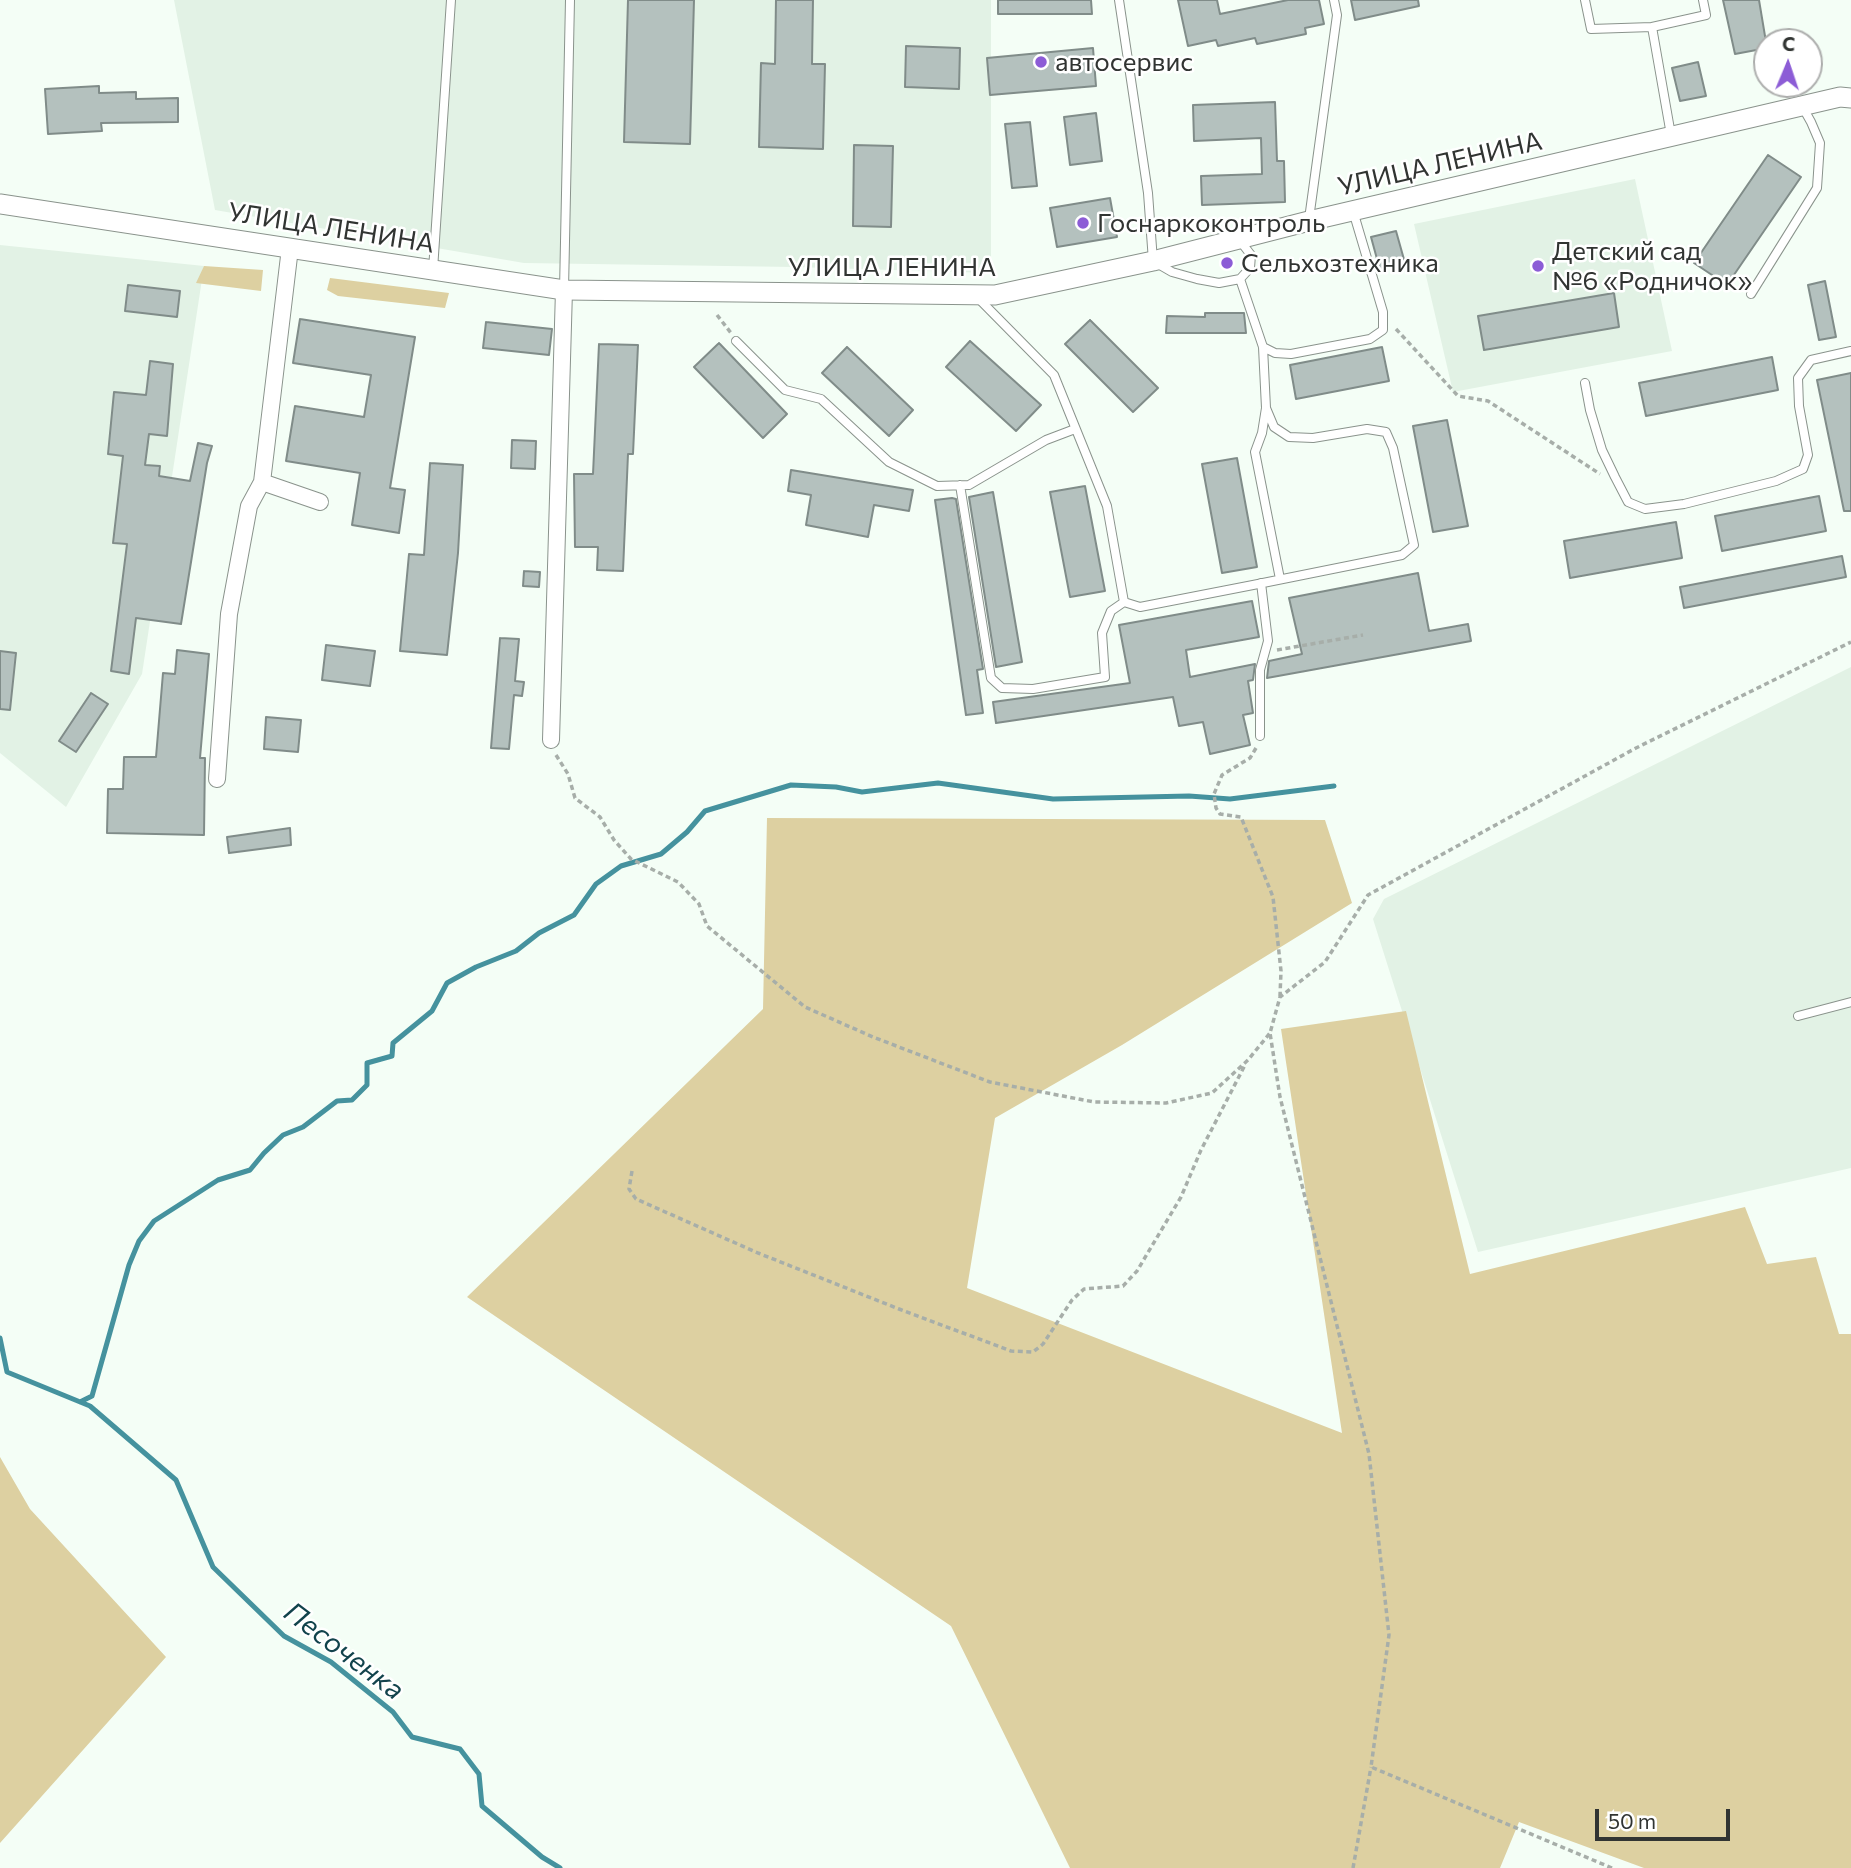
<!DOCTYPE html>
<html>
<head>
<meta charset="utf-8">
<style>
  body { margin:0 }
  #map { position:relative; width:1851px; height:1868px; overflow:hidden; background:#f4fef6; font-family:Commissioner,sans-serif }
  canvas { display:block }
  .north { position:absolute; left:1753px; top:28px; width:70px; height:70px; box-sizing:border-box; background:#fff; border:2px solid #adaead; border-radius:50%; rotate:2deg; font-size:19px; font-weight:700; line-height:28px; text-align:center; color:#313432 }
  .north::after { content:''; display:block; margin:auto; width:24px; height:32px; background:#8c5cd6; clip-path:polygon(50% 0,100% 100%,50% 72%,0 100%) }
  .scale { position:absolute; left:1595px; top:1809px; width:135px; height:32px; box-sizing:border-box; border:4px solid #313432; border-top:0; padding-left:9px; font-size:21px; line-height:24px; white-space:nowrap; color:#313432; -webkit-text-stroke:5px #fff; paint-order:stroke }
</style>
</head>
<body>
<div id="map">
<canvas width="1851" height="1868"></canvas>
<div class="north">С</div>
<div class="scale">50 m</div>
</div>
<script>
const ctx = document.querySelector('canvas').getContext('2d');
ctx.lineJoin = 'round';
function fill(path, color) {
  ctx.fillStyle = color;
  ctx.fill(path, 'evenodd');
}
function toPath(rows) {
  const path = new Path2D();
  for (const r of rows) {
    path.moveTo(r[0], r[1]);
    for (let i = 2; i < r.length; i += 2) path.lineTo(r[i], r[i + 1]);
  }
  return path;
}
function trace(path, color, width, dash) {
  ctx.strokeStyle = color;
  ctx.lineWidth = width;
  ctx.lineCap = dash ? 'butt' : 'round';
  ctx.setLineDash(dash || []);
  ctx.stroke(path);
}
function write(font, color, halo, rows, align = 'center') {
  ctx.font = font + ' Commissioner,sans-serif';
  ctx.lineWidth = 5;
  ctx.setLineDash([]);
  ctx.textBaseline = 'middle';
  ctx.strokeStyle = halo;
  ctx.fillStyle = color;
  for (const [text, x, y, turn = 0] of rows) {
    ctx.save();
    ctx.translate(x, y);
    ctx.rotate((+turn || 0) * Math.PI / 180);
    ctx.textAlign = isNaN(turn) ? turn : align;
    if (halo) ctx.strokeText(text, 0, 0);
    ctx.fillText(text, 0, 0);
    ctx.restore();
  }
}
const built = toPath([
  [174,0,991,0,991,273,794,267,524,263,215,210],
  [1635,179,1672,351,1453,392,1414,224],
  [0,245,204,266,142,674,66,807,0,753],
  [1851,667,1851,1168,1478,1252,1373,919,1384,899]
]);
const green = toPath([
  [204,266,263,270,261,291,196,283],
  [330,278,449,293,445,308,338,296,327,290],
  [767,818,1325,820,1352,903,1122,1045,995,1118,967,1288,1342,1433,1281,1029,1406,1011,1470,1274,1745,1207,1767,1264,1816,1257,1839,1334,1851,1334,1851,1868,1644,1868,1519,1822,1500,1868,1070,1868,951,1626,467,1297,763,1009],
  [0,1457,30,1509,166,1657,0,1843]
]);
const stream = toPath([
  [0,1338,7,1372,90,1406,176,1480,213,1567,284,1636,331,1662,393,1712,412,1737,460,1749,479,1774,482,1806,542,1857,560,1868],
  [80,1402,92,1396,129,1265,139,1241,154,1221,218,1180,250,1170,264,1153,283,1135,303,1127,337,1101,352,1100,367,1085,367,1063,392,1056,393,1043,432,1011,447,983,476,967,516,951,539,933,574,915,596,884,621,866,661,854,687,832,705,811,791,785,836,787,862,792,938,783,1053,799,1189,796,1230,799,1334,786]
]);
const building = toPath([
  [628,0,694,0,690,144,624,142,628,0],
  [776,0,813,0,812,64,825,64,823,149,759,147,761,63,775,64,776,0],
  [998,0,1091,0,1092,14,998,14,998,0],
  [1178,0,1217,0,1220,14,1288,0,1319,0,1324,24,1305,28,1306,34,1257,44,1255,38,1218,46,1216,40,1188,46,1178,0],
  [1351,0,1418,0,1419,6,1355,20,1351,0],
  [1723,0,1759,0,1767,48,1735,54,1723,0],
  [906,46,960,48,959,89,905,87,906,46],
  [1093,48,1096,86,990,95,987,58,1093,48],
  [1698,62,1706,96,1680,101,1672,68,1698,62],
  [99,86,99,93,136,92,136,99,178,98,178,122,101,123,102,131,48,134,45,89,99,86],
  [1275,102,1277,161,1284,161,1285,202,1202,205,1201,176,1262,174,1261,138,1194,141,1193,105,1275,102],
  [1096,113,1102,161,1070,165,1064,117,1096,113],
  [1030,122,1037,186,1012,188,1005,124,1030,122],
  [854,145,893,146,891,227,853,226,854,145],
  [1768,155,1801,177,1727,285,1694,263,1768,155],
  [1110,198,1117,237,1057,247,1050,208,1110,198],
  [1396,231,1405,263,1380,270,1371,237,1396,231],
  [1825,281,1836,337,1819,340,1808,285,1825,281],
  [128,285,180,291,177,317,125,311,128,285],
  [1614,293,1619,327,1484,350,1478,316,1614,293],
  [1205,313,1244,313,1246,333,1166,333,1167,316,1205,317,1205,313],
  [300,319,415,337,390,488,405,490,399,533,352,525,360,473,286,461,295,406,364,417,371,375,293,363,300,319],
  [1090,320,1158,388,1133,412,1065,344,1090,320],
  [486,322,552,329,549,355,483,348,486,322],
  [970,341,1041,405,1016,431,946,367,970,341],
  [719,343,787,414,763,438,694,367,719,343],
  [599,344,638,345,633,454,628,454,623,571,597,570,598,547,575,547,574,474,593,474,599,344],
  [847,347,913,410,889,436,822,373,847,347],
  [1382,347,1389,381,1296,399,1290,365,1382,347],
  [1772,357,1778,390,1646,416,1639,383,1772,357],
  [150,361,173,364,167,436,149,434,145,465,160,466,159,476,190,481,198,443,212,446,207,463,181,624,136,618,129,674,111,671,127,544,113,543,123,456,108,454,114,392,146,395,150,361],
  [1851,373,1851,511,1844,511,1817,380,1851,373],
  [1447,420,1468,526,1433,532,1413,426,1447,420],
  [512,440,536,441,535,469,511,468,512,440],
  [1237,458,1257,567,1222,573,1202,464,1237,458],
  [430,463,463,465,458,553,447,655,400,651,409,554,424,555,430,463],
  [791,470,913,490,909,511,874,505,868,537,806,525,811,495,788,491,791,470],
  [1085,486,1105,591,1070,597,1050,492,1085,486],
  [993,492,1022,662,996,667,969,497,993,492],
  [1819,496,1826,531,1722,551,1715,516,1819,496],
  [952,498,956,499,983,669,977,670,983,713,966,715,935,500,952,498],
  [1676,522,1682,558,1570,578,1564,541,1676,522],
  [1842,556,1846,577,1684,608,1680,587,1842,556],
  [524,571,540,572,539,587,523,586,524,571],
  [1418,573,1429,631,1468,624,1471,641,1267,678,1269,661,1302,654,1289,598,1418,573],
  [1252,601,1259,637,1186,650,1190,677,1255,664,1253,680,1248,681,1253,713,1243,715,1250,745,1210,754,1203,722,1179,726,1173,697,996,723,993,702,1130,683,1119,625,1252,601],
  [500,638,519,639,515,681,524,682,522,696,514,695,509,749,491,748,500,638],
  [326,645,375,651,370,686,322,680,326,645],
  [177,650,209,654,200,758,205,758,204,835,107,833,108,789,123,789,124,757,156,757,163,673,175,674,177,650],
  [0,651,16,653,10,710,0,709,0,651],
  [91,693,108,704,76,752,59,741,91,693],
  [266,717,301,720,298,752,264,749,266,717],
  [290,828,291,845,229,853,227,837,290,828]
]);
const path = toPath([
  [717,315,731,333],
  [1396,329,1458,396,1488,401,1600,474],
  [1277,650,1363,635],
  [1256,748,1250,758,1222,775,1214,794,1216,808,1220,814,1241,817,1273,897,1281,971,1280,996],
  [556,755,568,774,575,798,600,817,614,840,631,859,678,882,699,904,707,926,805,1007,873,1037,990,1082,1094,1102,1166,1103,1212,1093,1248,1060,1270,1033],
  [632,1171,629,1189,636,1199,758,1253,899,1309,1011,1351,1033,1352,1043,1344,1072,1300,1084,1289,1123,1286,1137,1271,1181,1197,1201,1150,1245,1065],
  [1353,1868,1371,1767],
  [1612,1868,1371,1767,1389,1635,1369,1454,1280,1097,1270,1033,1280,997,1325,962,1368,895,1636,748,1851,642]
]);
const service = toPath([
  [1119,0,1148,193,1153,261,1172,272,1197,279,1219,283,1240,279,1250,268,1251,255,1241,242],
  [1585,0,1591,29,1652,27,1671,135],
  [1652,27,1706,15,1703,0],
  [1309,219,1337,15,1334,0],
  [433,270,451,0],
  [1240,279,1263,347,1266,408,1262,433,1255,452,1280,579],
  [564,290,570,0],
  [1751,294,1817,188,1820,143,1811,122,1802,106],
  [977,297,1054,375,1107,506,1124,602,1140,607,1253,585,1402,555,1414,545,1393,448,1386,432,1367,429,1313,438,1289,437,1274,427,1266,408],
  [736,341,785,390,821,399,889,462,937,486,969,485,1046,440,1075,429],
  [1263,347,1275,353,1291,354,1370,339,1383,330,1383,312,1353,211],
  [1585,383,1590,410,1602,450,1615,477,1628,502,1645,509,1684,504,1776,481,1803,469,1808,455,1799,406,1798,378,1811,360,1851,351],
  [960,485,991,678,1002,688,1033,689,1105,677,1102,633,1111,611,1124,602],
  [1260,736,1260,670,1268,641,1261,583],
  [1798,1016,1851,1002]
]);
const minor = toPath([
  [290,248,262,482,320,502],
  [551,740,564,290],
  [217,779,229,614,249,506,262,482]
]);
const tertiary = toPath([
  [0,204,564,290,995,295,1153,261,1309,221,1840,97,1851,98]
]);
const markers = [
  [1041,62,7,"#8c5cd6"],
  [1083,223,7,"#8c5cd6"],
  [1227,263,7,"#8c5cd6"],
  [1538,266,7,"#8c5cd6"]
];
const poiNames = [
  ["автосервис",1055,62],
  ["Госнаркоконтроль",1097,223],
  ["Детский сад",1552,251],
  ["№6 «Родничок»",1552,281],
  ["Сельхозтехника",1241,263]
];
const streetNames = [
  ["УЛИЦА ЛЕНИНА",1440,164,-13],
  ["УЛИЦА ЛЕНИНА",331,228,9],
  ["УЛИЦА ЛЕНИНА",892,267]
];
const waterNames = [
  ["Песоченка",344,1651,37]
];
fill(built, '#e2f2e5');
fill(green, '#ddd0a1');
trace(stream, '#45929e', 5);
fill(building, '#b4c1be');
trace(building, '#808c89', 2);
trace(service, '#8a938c', 10);
trace(minor, '#8a938c', 18);
trace(tertiary, '#8a938c', 21);
trace(path, '#a7aea9', 3.5, [5, 3.5]);
trace(service, '#fff', 8);
trace(minor, '#fff', 16);
trace(tertiary, '#fff', 19);
for (const [x, y, r, color] of markers) {
  const dot = new Path2D();
  dot.arc(x, y, r, 0, 2 * Math.PI);
  ctx.fillStyle = color;
  ctx.fill(dot);
  trace(dot, '#fff', 2.5);
}
write('26px', '#313432', '#fff', poiNames, 'left');
write('26px', '#313432', '#fff', streetNames);
write('italic 28px', '#12434c', '#fff', waterNames);
</script>
</body>
</html>
